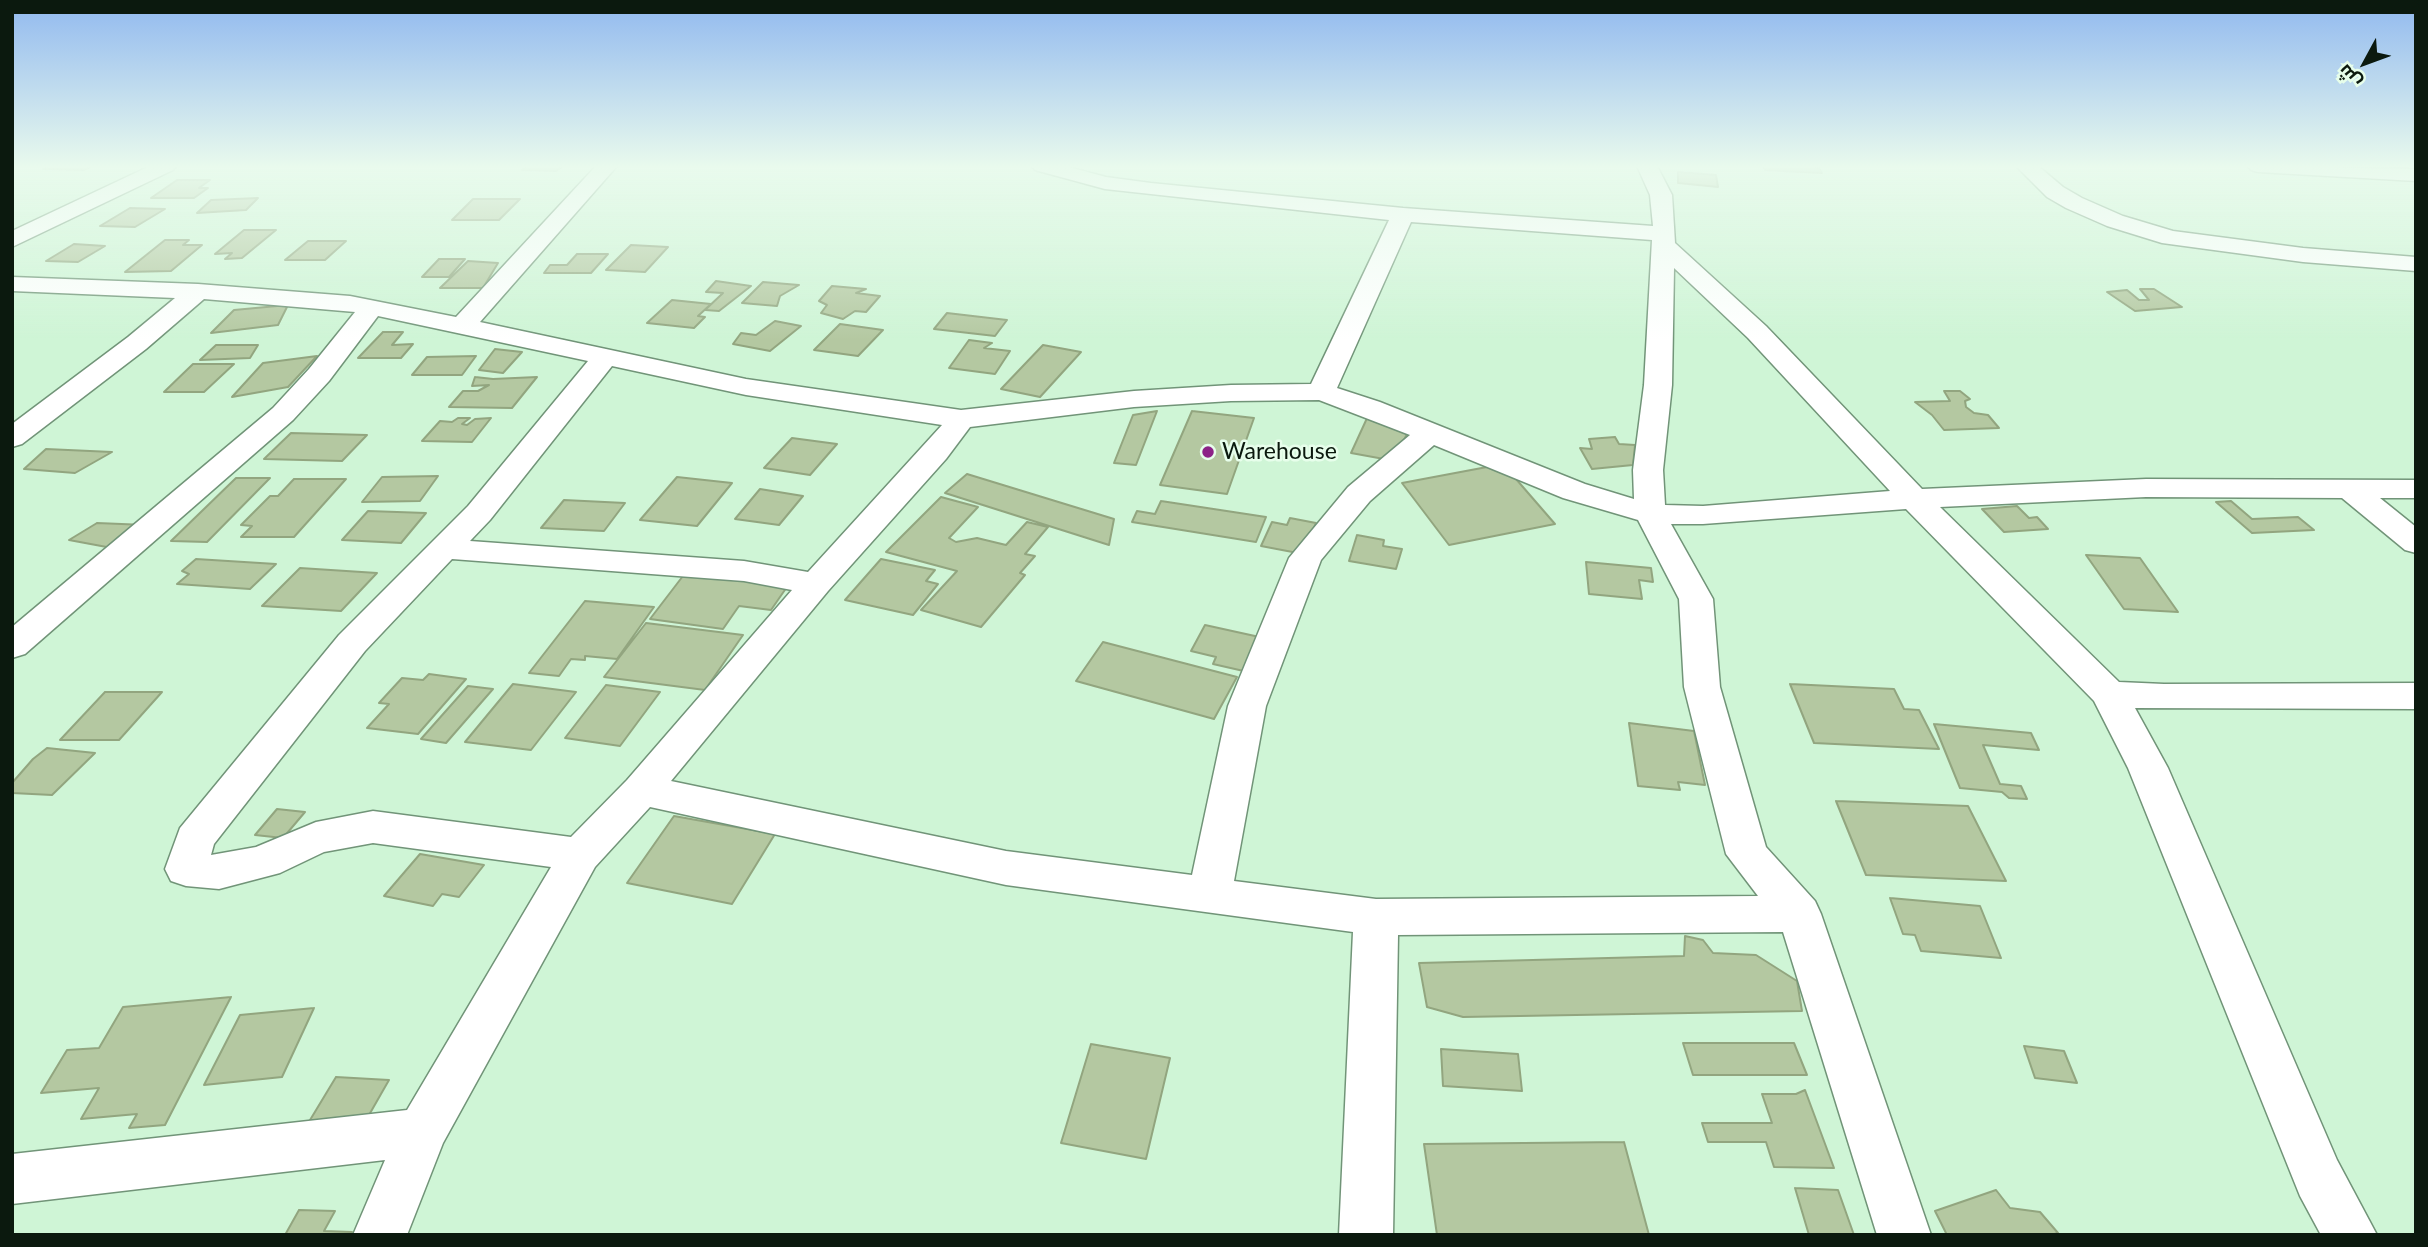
<!DOCTYPE html>
<html>
<head>
<meta charset="utf-8">
<style>
  body { margin:0 }
  #map { position:relative; width:2428px; height:1247px; overflow:hidden; background:#cff5d6; font-family:Lato,Cairo,sans-serif }
  canvas { display:block }
  .frame { position:absolute; inset:0; border:14px solid #0b190e; pointer-events:none }
  .north { position:absolute; left:2330px; top:28px; width:70px; height:70px; -webkit-text-stroke:5px #e7feeb; paint-order:stroke; rotate:229deg; font-size:19px; font-weight:700; line-height:28px; text-align:center; color:#0b190e }
  .north::after { content:''; display:block; margin:auto; width:24px; height:32px; background:#0b190e; clip-path:polygon(50% 0,100% 100%,50% 72%,0 100%) }
</style>
</head>
<body>
<div id="map">
<canvas width="2428" height="1247"></canvas>
<div class="frame"></div>
<div class="north">ش</div>
</div>
<script>
const ctx = document.querySelector('canvas').getContext('2d');
ctx.lineJoin = 'round';
function fill(path, color) {
  ctx.fillStyle = color;
  ctx.fill(path, 'evenodd');
}
function toPath(rows) {
  const path = new Path2D();
  for (const r of rows) {
    path.moveTo(r[0], r[1]);
    for (let i = 2; i < r.length; i += 2) path.lineTo(r[i], r[i + 1]);
  }
  return path;
}
function trace(path, color, width, dash) {
  ctx.strokeStyle = color;
  ctx.lineWidth = width;
  ctx.lineCap = dash ? 'butt' : 'round';
  ctx.setLineDash(dash || []);
  ctx.stroke(path);
}
function write(font, color, halo, rows, align = 'center') {
  ctx.font = font + ' Lato,sans-serif';
  ctx.lineWidth = 5;
  ctx.setLineDash([]);
  ctx.textBaseline = 'middle';
  ctx.strokeStyle = halo;
  ctx.fillStyle = color;
  for (const [text, x, y, turn = 0] of rows) {
    ctx.save();
    ctx.translate(x, y);
    ctx.rotate((+turn || 0) * Math.PI / 180);
    ctx.textAlign = isNaN(turn) ? turn : align;
    if (halo) ctx.strokeText(text, 0, 0);
    ctx.fillText(text, 0, 0);
    ctx.restore();
  }
}
const building = toPath([
  [48,166,92,166,85,170,43,169,48,166],
  [527,166,563,166,556,171,522,170,527,166],
  [1763,166,1819,166,1813,166,1819,168,1822,173,1765,170,1763,166],
  [1678,172,1716,175,1718,187,1678,183,1678,172],
  [177,180,210,180,199,188,208,188,194,198,151,198,177,180],
  [258,198,246,210,197,213,211,200,258,198],
  [473,199,520,199,499,220,452,220,473,199],
  [130,208,165,209,135,227,100,226,130,208],
  [244,230,276,230,242,258,225,259,232,253,215,254,244,230],
  [165,240,189,240,183,245,202,245,171,271,125,272,165,240],
  [308,241,346,241,325,260,285,260,308,241],
  [74,244,105,246,78,262,46,261,74,244],
  [631,245,668,247,645,272,606,270,631,245],
  [577,254,608,254,591,273,544,273,550,265,567,265,577,254],
  [439,259,465,259,449,277,422,277,439,259],
  [468,261,498,263,483,288,440,288,468,261],
  [716,281,751,286,719,311,705,310,723,293,706,292,716,281],
  [763,282,799,285,780,296,777,306,742,303,763,282],
  [832,286,866,289,856,293,880,296,866,312,855,311,843,319,821,313,827,305,819,301,832,286],
  [2140,289,2154,289,2182,307,2135,311,2107,292,2127,290,2139,300,2149,300,2140,289],
  [672,300,711,304,698,316,705,317,694,328,647,323,672,300],
  [288,305,278,325,211,333,234,310,288,305],
  [947,313,1007,320,995,336,934,329,947,313],
  [775,321,801,326,770,351,733,344,741,333,756,335,775,321],
  [840,324,883,330,858,356,814,350,840,324],
  [383,332,403,332,392,345,413,344,401,358,358,358,383,332],
  [969,340,992,343,984,348,1010,351,995,374,949,368,969,340],
  [216,345,258,345,250,358,200,360,216,345],
  [1043,345,1081,352,1040,397,1001,389,1043,345],
  [495,349,522,352,503,373,479,370,495,349],
  [317,356,288,387,232,397,263,363,317,356],
  [476,356,462,375,412,375,427,357,476,356],
  [193,364,234,364,204,392,164,392,193,364],
  [475,377,493,379,537,377,512,408,449,407,463,391,478,391,489,385,472,386,475,377],
  [1944,391,1960,391,1970,399,1965,401,1966,407,1974,413,1988,415,1999,428,1944,430,1932,415,1915,402,1950,401,1944,391],
  [1157,411,1136,465,1114,463,1133,415,1157,411],
  [1192,411,1254,418,1227,494,1160,485,1192,411],
  [1368,416,1409,429,1395,461,1351,453,1368,416],
  [458,418,470,418,462,424,467,425,475,419,491,418,472,442,422,441,440,421,452,422,458,418],
  [291,433,367,435,342,461,264,459,291,433],
  [1615,437,1619,444,1635,445,1633,465,1592,469,1580,448,1592,449,1589,439,1615,437],
  [792,438,837,444,810,475,764,468,792,438],
  [46,449,112,452,75,473,24,469,46,449],
  [1503,464,1555,524,1449,545,1402,483,1503,464],
  [967,474,1114,519,1109,545,945,493,967,474],
  [438,476,420,501,362,502,382,477,438,476],
  [677,477,732,483,697,526,640,520,677,477],
  [236,478,270,478,207,542,171,541,236,478],
  [294,479,346,479,294,537,241,537,252,526,241,525,270,496,278,496,294,479],
  [760,489,803,496,779,525,735,519,760,489],
  [941,497,978,507,949,538,956,542,977,538,1006,545,1027,522,1048,527,1025,554,1035,556,1020,573,1025,575,981,627,921,610,957,571,886,552,941,497],
  [564,500,625,503,604,531,541,528,564,500],
  [1161,501,1266,517,1256,542,1132,522,1137,511,1155,514,1161,501],
  [2231,501,2252,519,2298,517,2314,530,2252,533,2216,502,2231,501],
  [2017,506,2029,518,2037,517,2048,529,2004,532,1982,509,2017,506],
  [368,511,426,513,401,543,342,540,368,511],
  [1290,518,1316,523,1303,554,1261,546,1272,522,1287,525,1290,518],
  [97,523,146,525,112,548,69,540,97,523],
  [1357,535,1384,540,1383,546,1402,549,1396,569,1349,561,1357,535],
  [2086,555,2140,558,2178,612,2124,609,2086,555],
  [196,559,276,564,250,589,177,584,189,574,182,571,196,559],
  [881,559,935,570,926,581,938,584,913,615,845,600,881,559],
  [1586,562,1651,568,1653,582,1639,580,1642,599,1589,594,1586,562],
  [300,568,377,573,341,611,262,606,300,568],
  [686,572,789,584,771,610,739,606,723,629,650,619,686,572],
  [585,601,654,607,617,659,585,656,585,660,571,659,559,676,529,673,585,601],
  [646,623,743,635,705,690,604,677,646,623],
  [1205,625,1264,638,1248,672,1213,664,1216,657,1191,651,1205,625],
  [1103,642,1237,677,1214,719,1076,681,1103,642],
  [429,674,466,679,418,734,367,728,389,704,379,703,402,678,423,680,429,674],
  [513,684,576,692,531,750,465,742,513,684],
  [1790,684,1894,689,1904,709,1919,710,1939,749,1814,743,1790,684],
  [606,685,660,692,620,746,565,738,606,685],
  [468,686,493,689,446,743,421,739,468,686],
  [105,692,162,692,119,740,60,740,105,692],
  [1629,723,1694,731,1705,785,1678,782,1680,790,1638,786,1629,723],
  [1934,724,2031,733,2039,750,1983,745,2000,784,2021,786,2027,799,2009,798,2002,792,1960,788,1934,724],
  [47,748,95,753,52,795,12,793,12,783,33,759,47,748],
  [1836,801,1968,806,2006,881,1866,875,1836,801],
  [277,809,305,812,283,838,255,835,277,809],
  [674,816,775,834,732,904,627,883,674,816],
  [420,854,484,865,459,897,442,894,433,906,384,896,420,854],
  [1890,898,1980,906,2001,958,1921,951,1915,935,1903,934,1890,898],
  [1685,936,1703,940,1713,953,1756,955,1797,981,1802,1011,1463,1017,1427,1007,1419,963,1684,956,1685,936],
  [231,997,165,1125,129,1128,137,1114,81,1119,99,1088,41,1093,67,1050,99,1048,123,1007,231,997],
  [314,1008,282,1077,204,1085,240,1015,314,1008],
  [1683,1043,1794,1043,1807,1075,1693,1075,1683,1043],
  [1091,1044,1170,1058,1146,1159,1061,1143,1091,1044],
  [2024,1046,2064,1051,2077,1083,2035,1078,2024,1046],
  [1441,1049,1518,1054,1522,1091,1443,1086,1441,1049],
  [336,1077,389,1080,361,1129,307,1125,336,1077],
  [1805,1090,1834,1168,1774,1167,1766,1142,1708,1142,1702,1123,1772,1123,1762,1094,1796,1094,1805,1090],
  [1624,1142,1649,1235,1437,1235,1424,1144,1624,1142],
  [1795,1188,1838,1190,1854,1235,1809,1235,1795,1188],
  [1996,1190,2010,1208,2040,1212,2058,1233,2051,1235,1947,1235,1935,1211,1996,1190],
  [299,1210,335,1211,324,1231,352,1232,351,1235,285,1235,299,1210]
]);
const minor = toPath([
  [150,166,176,166,173,170,12,247,12,231,150,166],
  [596,166,617,166,480,322,746,379,961,410,1134,391,1231,385,1311,384,1389,220,1105,189,1035,170,1032,166,1065,166,1106,177,1151,183,1403,208,1653,226,1650,195,1637,166,1657,166,1672,195,1675,243,1766,326,1922,489,2146,479,2416,480,2416,498,2380,498,2416,527,2416,553,2405,550,2342,498,2146,497,1940,507,2119,682,2164,684,2416,683,2416,709,2135,708,2168,768,2337,1160,2377,1235,2321,1235,2300,1196,2128,768,2094,701,1906,509,1703,524,1671,524,1713,599,1720,687,1766,847,1815,901,1821,914,1931,1235,1877,1235,1783,932,1398,935,1393,1235,1339,1235,1353,932,1006,885,650,807,595,867,443,1143,407,1235,353,1235,385,1160,12,1204,12,1154,407,1110,551,867,373,843,324,852,280,873,219,889,186,886,171,881,165,869,180,828,339,635,468,506,588,361,378,316,329,381,293,420,25,654,12,658,12,627,273,408,309,369,355,312,204,299,146,349,22,444,12,447,12,424,128,337,175,298,12,291,12,277,198,284,350,296,456,317,596,166],
  [1411,222,1652,240,1644,385,1633,470,1634,499,1585,484,1380,402,1337,388,1411,222],
  [1674,268,1748,338,1890,491,1703,506,1665,505,1663,470,1672,385,1674,268],
  [612,366,746,395,942,425,808,572,744,561,470,541,490,520,612,366],
  [1319,400,1410,435,1348,487,1289,558,1228,706,1192,875,1006,851,671,781,828,591,946,459,970,427,1134,407,1231,401,1319,400],
  [1434,445,1563,498,1638,520,1679,599,1684,687,1726,854,1758,896,1376,899,1234,881,1266,706,1321,560,1370,501,1434,445],
  [452,559,744,581,792,590,627,780,571,837,373,811,316,822,256,847,211,855,214,844,365,651,452,559],
  [2016,166,2038,166,2063,187,2082,198,2123,216,2173,231,2303,248,2416,257,2416,271,2303,262,2162,243,2107,226,2066,208,2047,197,2016,166],
  [2248,166,2416,169,2416,181,2258,172,2251,170,2248,166]
]);
const markers = [
  [1208,452,7,"#8c2287"]
];
const poiNames = [
  ["Warehouse",1222,452]
];
fill(building, '#b4c8a1');
trace(building, '#92a57f', 2);
trace(minor, '#719478', 3);
fill(minor, '#fff');
const sky = ctx.createLinearGradient(0, 0, 0, 340);
sky.addColorStop(0, '#91b9ef');
sky.addColorStop(0.49, '#e9faed');
sky.addColorStop(1, '#e9faed00');
ctx.fillStyle = sky;
ctx.fillRect(0, 0, 2428, 340);
for (const [x, y, r, color] of markers) {
  const dot = new Path2D();
  dot.arc(x, y, r, 0, 2 * Math.PI);
  ctx.fillStyle = color;
  ctx.fill(dot);
  trace(dot, '#e7feeb', 2.5);
}
write('23px', '#0b190e', '#e7feeb', poiNames, 'left');
</script>
</body>
</html>
